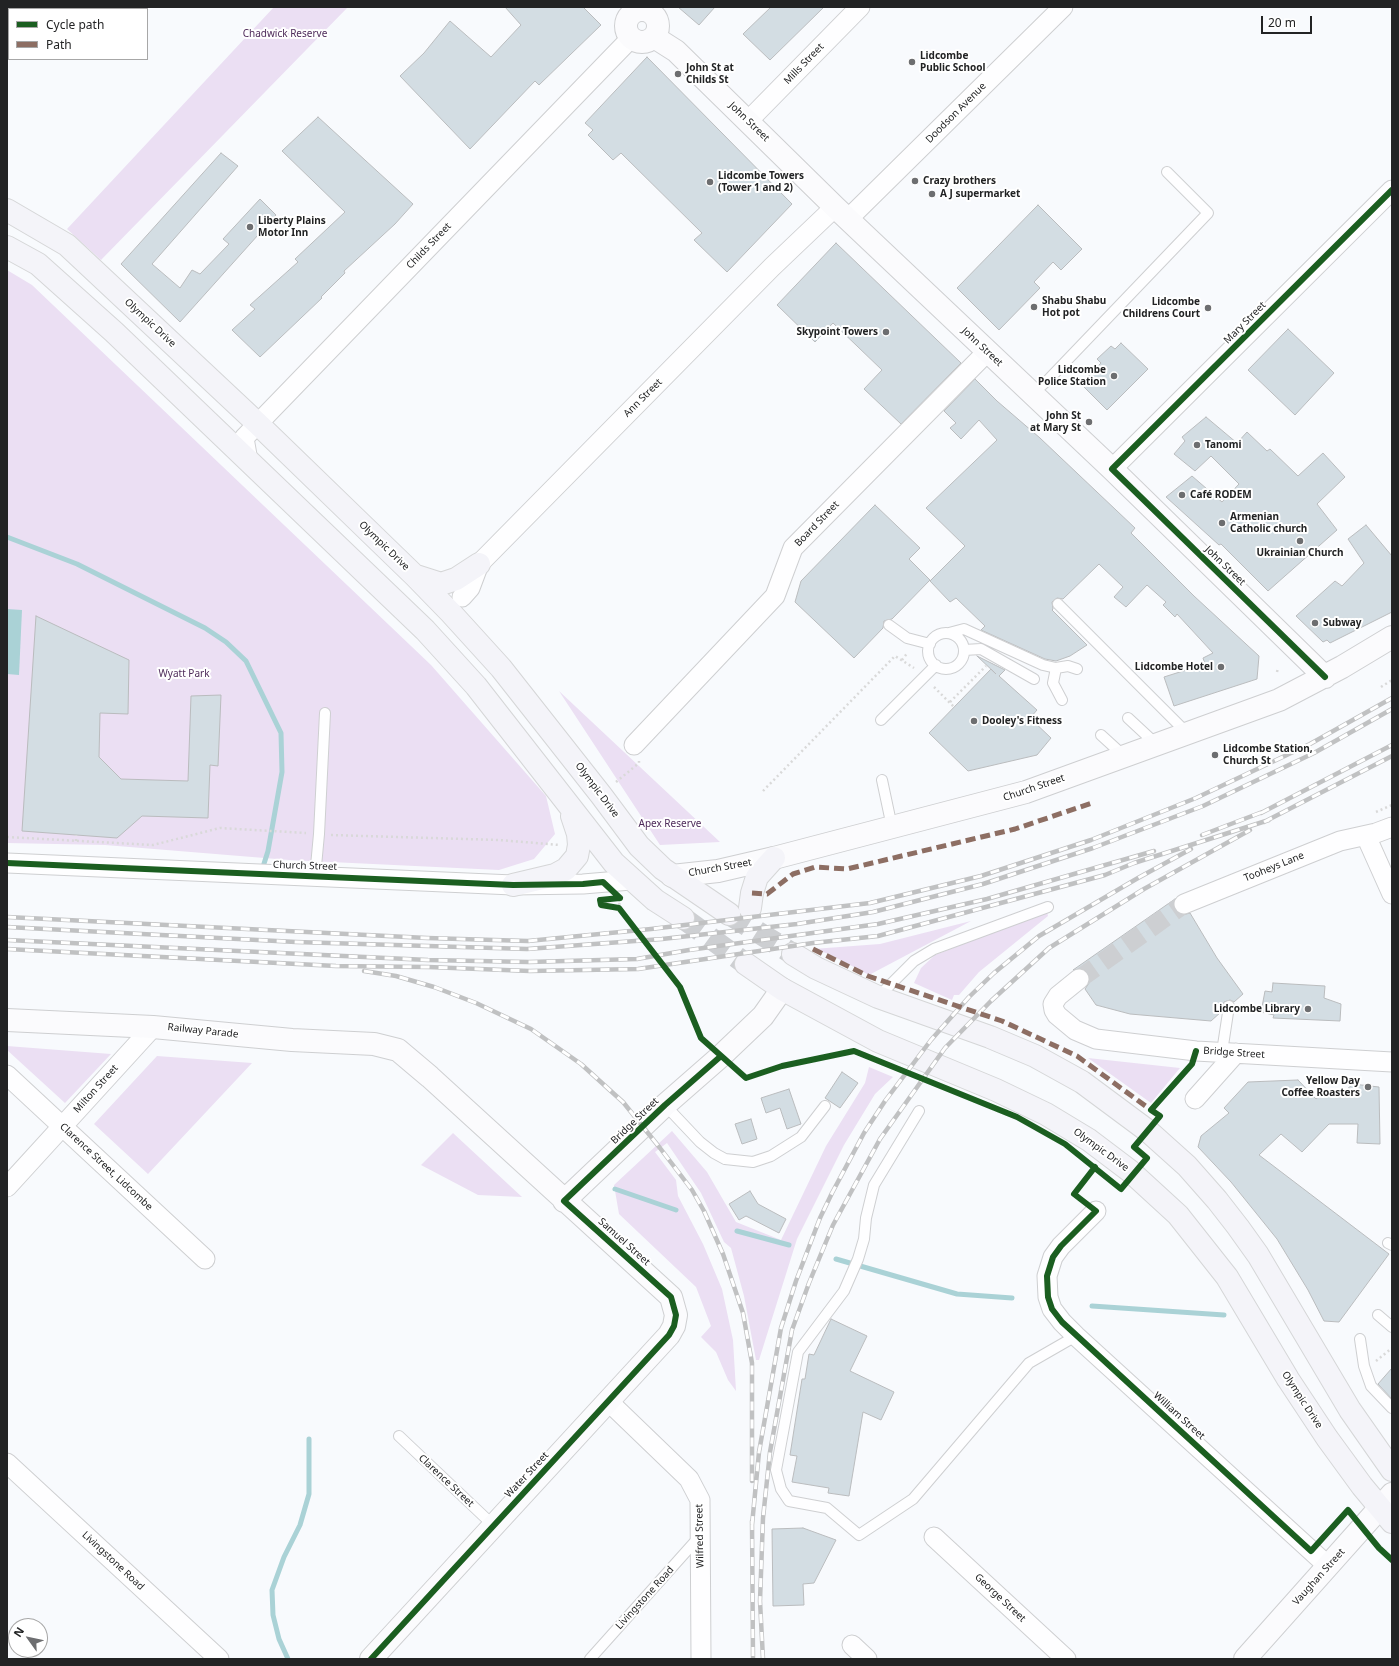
<!DOCTYPE html>
<meta charset="utf-8">
<style>
body{margin:0}
#map{position:relative;width:1399px;height:1666px;overflow:hidden;background:#f8fafd;font-family:"Noto Sans",sans-serif}
canvas{display:block}
.frame{position:absolute;inset:0;border:8px solid #222324;pointer-events:none}
.legend{position:absolute;left:8px;top:8px;width:140px;height:52px;box-sizing:border-box;background:#fff;border:1px solid #a7a7a7;margin:0;padding:5px 7px;list-style:none;font-size:12px;color:#222324}
.legend li{display:flex;align-items:center;gap:8px;height:20px}
.legend b{width:20px;border:1px solid #a7a7a7}
.north{position:absolute;left:8px;top:1618px;width:40px;height:40px;box-sizing:border-box;background:#fff;border:1px solid #a7a7a7;border-radius:50%;rotate:303deg;font-size:11px;font-weight:700;line-height:16px;text-align:center;color:#222324}
.north::after{content:'';display:block;margin:auto;width:14px;height:18px;background:#6d6e70;clip-path:polygon(50% 0,100% 100%,50% 72%,0 100%)}
.scale{position:absolute;left:1261px;top:16px;width:51px;height:18px;box-sizing:border-box;border:2px solid #222324;border-top:0;padding-left:5px;font-size:12px;line-height:14px;white-space:nowrap;color:#222324;-webkit-text-stroke:3px #fff;paint-order:stroke}
</style>
<div id="map">
<canvas width="1399" height="1666"></canvas>
<div class="frame"></div>
<ul class="legend">
<li><b style="height:5px;background:#1b5e20"></b>Cycle path</li>
<li><b style="height:5px;background:#8d6e63"></b>Path</li>
</ul>
<div class="north">N</div>
<div class="scale">20 m</div>
</div>
<script>
const ctx = document.querySelector('canvas').getContext('2d');
ctx.lineJoin = 'round';
function fillPath(path, color) { ctx.fillStyle = color; ctx.fill(path, 'evenodd'); }
const shape = rows => new Path2D(rows.map(r => 'M' + r).join(''));
function strokePath(path, color, width, dash) { ctx.strokeStyle = color; ctx.lineWidth = width; ctx.lineCap = dash ? 'butt' : 'round'; ctx.setLineDash(dash || []); ctx.stroke(path); }
function drawText(font, color, halo, rows, align = 'center') {
  ctx.font = font + ' "Noto Sans",sans-serif'; ctx.lineWidth = 4; ctx.setLineDash([]); ctx.textBaseline = 'middle'; ctx.strokeStyle = halo; ctx.fillStyle = color; for (const [text, x, y, turn = 0] of rows) {
    ctx.save(); ctx.translate(x, y); ctx.rotate((+turn || 0) * Math.PI / 180); ctx.textAlign = isNaN(turn) ? turn : align; if (halo) ctx.strokeText(text, 0, 0); ctx.fillText(text, 0, 0); ctx.restore();
  }
}
const green = shape([
 [274,7,348,7,101,260,67,229],
 [7,270,32,285,431,665,546,796,555,834,534,859,499,870,289,860,105,845,7,843],
 [559,691,720,842,660,845],
 [1047,911,1048,916,979,972,959,995,954,995,952,1000,914,983,921,968,935,955],
 [971,921,869,975,829,954,813,949,880,944],
 [7,1046,111,1054,65,1103,7,1050],
 [157,1056,252,1063,148,1174,94,1124],
 [1088,1058,1180,1068,1151,1103],
 [869,1067,893,1077,875,1094,844,1145,797,1239,759,1360,756,1360,744,1296,731,1248,724,1242,701,1193,667,1143,655,1152,676,1180,678,1196,703,1244,722,1289,733,1340,736,1391,728,1380,716,1352,701,1337,711,1326,696,1287,619,1214,614,1185,672,1131,707,1172,736,1222,781,1240,826,1146,865,1083],
 [453,1133,522,1197,478,1195,421,1165]
]);
const water = shape([
 [7,609,22,610,19,675,7,674]
]);
const stream = shape([
 [7,537,77,564,205,628,226,642,246,661,281,733,282,772,268,851,262,870],
 [615,1189,676,1210],
 [737,1231,789,1245],
 [836,1259,957,1294,1012,1298],
 [1092,1306,1224,1315],
 [288,1659,279,1639,273,1615,272,1590,284,1557,300,1525,309,1494,309,1439]
]);
const building = shape([
 [505,7,583,7,601,25,539,85,535,81,470,149,400,76,424,53,450,21,491,57,521,25,505,7],
 [678,7,715,7,699,25,678,7],
 [771,7,824,7,770,60,743,34,771,7],
 [647,57,792,204,727,272,694,240,702,233,621,153,613,160,588,135,593,130,585,123,647,57],
 [318,117,413,204,395,224,344,271,345,273,321,297,322,298,260,357,232,330,255,309,250,305,298,262,295,259,345,212,282,151,318,117],
 [221,153,238,166,152,264,180,288,192,270,200,274,229,244,223,239,260,199,276,215,180,322,121,264,221,153],
 [1038,205,1082,249,1061,270,1053,262,1034,282,1040,288,999,330,957,288,1038,205],
 [836,243,961,363,901,424,864,389,882,370,833,323,815,342,777,305,836,243],
 [1288,329,1334,373,1295,415,1248,370,1288,329],
 [1121,343,1148,369,1107,410,1081,384,1101,363,1097,359,1111,346,1115,349,1121,343],
 [975,379,997,401,1040,438,1135,528,1131,533,1194,596,1259,656,1257,679,1174,706,1164,677,1205,664,1203,658,1213,653,1177,614,1175,617,1163,605,1166,602,1147,585,1126,607,1114,597,1123,587,1099,564,1063,599,1057,598,1052,602,1053,609,1052,610,1087,645,1070,656,1056,661,1045,659,981,630,985,626,956,598,950,602,930,581,965,546,926,508,997,440,979,420,961,439,950,428,956,423,944,411,975,379],
 [1206,417,1237,443,1247,432,1267,451,1270,449,1298,476,1323,453,1345,477,1317,504,1337,530,1268,591,1221,544,1219,545,1166,497,1192,476,1222,502,1239,484,1211,456,1195,471,1174,454,1185,441,1182,437,1206,417],
 [875,505,920,548,909,559,930,580,892,619,884,621,883,628,854,658,795,602,801,581,875,505],
 [1366,525,1392,556,1392,612,1330,643,1327,640,1323,642,1296,616,1335,581,1342,586,1364,563,1348,539,1366,525],
 [36,616,129,660,128,714,100,713,99,757,121,779,188,781,191,696,221,695,218,766,210,765,208,818,142,816,117,838,22,831,36,616],
 [977,656,1005,670,999,676,1037,710,1030,718,1051,738,1037,755,968,771,929,733,991,669,996,674,977,656],
 [1175,899,1174,908,1182,915,1190,913,1217,958,1243,994,1234,1002,1230,1000,1224,1002,1221,1012,1211,1021,1130,1014,1096,1005,1085,989,1089,983,1088,972,1083,969,1073,970,1175,899],
 [1273,983,1325,986,1324,998,1341,1004,1340,1021,1273,1018,1274,1015,1261,1012,1265,991,1272,992,1273,983],
 [842,1072,858,1083,840,1108,825,1098,842,1072],
 [1298,1080,1316,1099,1327,1090,1346,1090,1353,1084,1379,1087,1380,1144,1357,1143,1358,1124,1329,1124,1302,1152,1281,1134,1259,1155,1389,1254,1339,1322,1324,1321,1308,1290,1277,1239,1231,1182,1198,1147,1201,1136,1229,1113,1224,1108,1248,1082,1298,1080],
 [789,1089,801,1124,787,1129,780,1108,766,1113,761,1098,789,1089],
 [751,1119,757,1139,742,1144,735,1124,751,1119],
 [750,1191,758,1204,786,1219,779,1233,746,1216,739,1220,729,1204,750,1191],
 [831,1319,867,1336,850,1371,894,1392,881,1420,863,1412,849,1496,828,1493,829,1488,792,1482,797,1456,790,1455,802,1379,805,1379,809,1354,814,1355,831,1319],
 [1392,1368,1392,1399,1378,1384,1392,1368],
 [803,1528,836,1540,814,1583,803,1584,804,1605,773,1606,772,1529,803,1528]
]);
const streetTunnel = shape([
 [1079,979,1184,904]
]);
const highwayTunnel = shape([
 [729,914,793,954],
 [683,918,746,964]
]);
const path = shape([
 [902,660,908,652],
 [1277,672,1278,668],
 [934,687,954,707],
 [1381,687,1392,680],
 [950,702,986,666],
 [616,782,639,763,639,761],
 [763,791,895,656,914,668],
 [1376,812,1392,805],
 [331,835,499,840,560,845],
 [7,837,153,845,220,828,306,833],
 [76,841,76,835],
 [620,898,619,908,601,905,600,900,620,898],
 [1083,1201,1074,1194,1095,1167],
 [1376,1361,1392,1348]
]);
const lane = shape([
 [1032,394,1049,379,1208,213,1167,172],
 [1058,604,1187,733],
 [889,625,907,638,930,644],
 [949,633,964,629,1043,665,1056,668,1068,666,1077,669],
 '928 651a18 18 0 1 1 36 0a18 18 0 1 1-36 0Z',
 [964,650,981,649,1034,679],
 [1056,668,1053,683,1062,700],
 [1128,718,1156,744],
 [881,720,936,665],
 [1101,735,1124,756],
 [882,780,892,827],
 [315,877,319,834,325,713],
 [878,997,914,961,934,949,1048,907],
 [1222,1052,1229,1006],
 [665,1105,700,1142,714,1153,725,1159,753,1162,771,1156,801,1137,825,1106],
 [919,1111,874,1185,866,1218,864,1239,858,1259,844,1291,798,1352,776,1470,781,1489,789,1501,827,1508,859,1535,913,1499,1029,1363,1076,1336],
 [1388,1243,1392,1245],
 [1378,1315,1392,1327],
 [1360,1339,1364,1366,1371,1386,1392,1408],
 [399,1436,494,1526],
 [590,1659,700,1536]
]);
const street = shape([
 [748,121,860,7],
 [848,219,1063,7],
 [248,461,244,438,631,38],
 [1112,469,1392,190],
 [462,597,470,588,479,564,772,267,835,207],
 [634,745,775,596,793,548,987,352],
 [1366,836,1392,894],
 [7,863,513,885,583,884,631,880],
 [1184,904,1340,841,1376,833,1392,827],
 [1079,979,1058,996,1053,1004,1054,1010,1057,1015,1075,1030,1096,1039,1196,1051,1392,1062],
 [7,1075,205,1259],
 [1195,1099,1236,1053],
 [7,1187,153,1027],
 [1096,1211,1061,1246,1053,1257,1047,1276,1048,1297,1052,1309,1062,1322,1076,1336,1328,1566],
 [608,1401,689,1479,700,1500,701,1659],
 [7,1463,219,1659],
 [934,1537,1066,1659],
 [852,1645,867,1659]
]);
const secondary = shape([
 '626 26a16 16 0 1 1 32 0a16 16 0 1 1-32 0Z',
 [654,37,676,51,835,207,1112,469,1325,677],
 [672,876,718,871,774,858,1026,792,1279,700,1342,667,1392,637],
 [7,1020,153,1027,292,1040,374,1044,398,1050,430,1077,671,1297,676,1315,674,1326,669,1335,371,1659],
 [564,1201,665,1105,721,1056,763,1016,782,989],
 [1245,1659,1392,1494]
]);
const highway = shape([
 [7,210,67,245,258,424,415,576,451,613,501,668,601,795,639,846,663,869,729,914],
 [7,247,38,264,114,332,425,630,476,686,614,863,655,900,683,918],
 [416,576,441,584,456,579,479,564],
 [513,885,555,875,566,869,577,856,579,845,578,834,572,816],
 [750,908,752,893,757,877,774,858],
 [793,954,816,968,878,997,990,1037,1035,1056,1082,1082,1148,1131,1187,1166,1217,1200,1238,1227,1258,1255,1350,1410,1392,1470],
 [746,964,782,989,878,1041,996,1090,1046,1114,1089,1140,1130,1171,1178,1215,1227,1277,1288,1379,1327,1438,1362,1486,1392,1522]
]);
const rail = shape([
 [1261,813,1392,745],
 [1264,822,1392,756],
 [1202,835,1265,811],
 [7,917,427,938,528,941,651,929,870,903,981,876,1091,840,1196,798,1310,744,1392,698],
 [7,927,296,942,527,949,662,939,797,924,873,912,983,884,1093,848,1203,806,1314,753,1392,709],
 [7,940,428,960,529,962,637,959,689,950,878,924,987,899,1154,851],
 [7,949,336,966,428,967,530,971,638,969,813,943,878,936,1105,875,1134,863,1269,820],
 [364,971,396,976,434,987,476,1003,531,1029,581,1064,613,1093,623,1102,660,1148,692,1190,704,1211,723,1254,743,1313,752,1363,752,1481],
 [752,1521,753,1659],
 [752,1525,759,1452,781,1328,796,1281,820,1218,832,1193,864,1133,885,1101,931,1040,969,997,994,973,1039,936,1138,878,1191,849],
 [763,1659,760,1601,763,1518,770,1452,792,1330,809,1283,833,1225,880,1139,945,1048,991,1001,1049,948,1144,889,1250,830]
]);
const quiet = shape([
 [752,893,767,894,793,874,815,867,847,869,1015,829,1092,803],
 [813,949,868,976,1002,1021,1077,1056,1151,1110]
]);
const cycleway = shape([
 [1325,677,1112,469,1392,190],
 [7,863,513,885,583,884,603,882,620,898],
 [620,898,600,900,601,905,619,908,680,987,701,1038,746,1078,782,1066,854,1051,1017,1117,1065,1144,1121,1189,1147,1158,1134,1147,1160,1116,1151,1110,1192,1064,1196,1051],
 [1095,1167,1074,1194,1096,1211,1061,1246,1053,1257,1047,1276,1048,1297,1052,1309,1062,1322,1311,1551,1348,1510,1379,1548,1392,1560],
 [371,1659,669,1335,674,1326,676,1315,671,1297,564,1201,665,1105,721,1056]
]);
const markers = [
 [912,62,4,"#6d6e70"],
 [678,74,4,"#6d6e70"],
 [915,181,4,"#6d6e70"],
 [710,182,4,"#6d6e70"],
 [932,194,4,"#6d6e70"],
 [250,227,4,"#6d6e70"],
 [1034,307,4,"#6d6e70"],
 [1208,308,4,"#6d6e70"],
 [886,332,4,"#6d6e70"],
 [1114,376,4,"#6d6e70"],
 [1089,422,4,"#6d6e70"],
 [1197,445,4,"#6d6e70"],
 [1182,495,4,"#6d6e70"],
 [1222,523,4,"#6d6e70"],
 [1300,541,4,"#6d6e70"],
 [1315,623,4,"#6d6e70"],
 [1221,667,4,"#6d6e70"],
 [974,721,4,"#6d6e70"],
 [1215,755,4,"#6d6e70"],
 [1308,1009,4,"#6d6e70"],
 [1368,1087,4,"#6d6e70"]
];
const parkNames = [
 ["Chadwick Reserve",285,34],
 ["Wyatt Park",184,674],
 ["Apex Reserve",670,824]
];
const poiNames = [
 ["Lidcombe",920,56],
 ["Public School",920,68],
 ["John St at",686,68],
 ["Childs St",686,80],
 ["Lidcombe Towers",718,176],
 ["(Tower 1 and 2)",718,188],
 ["Crazy brothers",923,181],
 ["A J supermarket",940,194],
 ["Liberty Plains",258,221],
 ["Motor Inn",258,233],
 ["Shabu Shabu",1042,301],
 ["Hot pot",1042,313],
 ["Lidcombe",1200,302,"right"],
 ["Childrens Court",1200,314,"right"],
 ["Skypoint Towers",878,332,"right"],
 ["Lidcombe",1106,370,"right"],
 ["Police Station",1106,382,"right"],
 ["John St",1081,416,"right"],
 ["at Mary St",1081,428,"right"],
 ["Tanomi",1205,445],
 ["Café RODEM",1190,495],
 ["Armenian",1230,517],
 ["Catholic church",1230,529],
 ["Ukrainian Church",1300,553,"center"],
 ["Subway",1323,623],
 ["Lidcombe Hotel",1213,667,"right"],
 ["Dooley's Fitness",982,721],
 ["Lidcombe Station,",1223,749],
 ["Church St",1223,761],
 ["Lidcombe Library",1300,1009,"right"],
 ["Yellow Day",1360,1081,"right"],
 ["Coffee Roasters",1360,1093,"right"]
];
const streetNames = [
 ["Mills Street",804,64,-46],
 ["Doodson Avenue",956,113,-45],
 ["John Street",749,122,44],
 ["Childs Street",429,246,-46],
 ["Olympic Drive",150,323,43],
 ["Mary Street",1245,323,-45],
 ["John Street",982,347,43],
 ["Ann Street",643,398,-45],
 ["Board Street",817,524,-46],
 ["Olympic Drive",384,546,44],
 ["John Street",1225,566,44],
 ["Church Street",1034,788,-19],
 ["Olympic Drive",597,790,53],
 ["Church Street",305,866,2],
 ["Tooheys Lane",1274,867,-22],
 ["Church Street",720,868,-10],
 ["Railway Parade",203,1031,6],
 ["Bridge Street",1234,1053,4],
 ["Milton Street",96,1089,-48],
 ["Bridge Street",635,1121,-44],
 ["Olympic Drive",1101,1150,36],
 ["Clarence Street, Lidcombe",106,1167,43],
 ["Samuel Street",624,1242,42],
 ["Olympic Drive",1302,1400,57],
 ["William Street",1179,1416,42],
 ["Water Street",527,1475,-47],
 ["Clarence Street",446,1481,43],
 ["Wilfred Street",700,1536,-91],
 ["Livingstone Road",113,1561,43],
 ["Vaughan Street",1319,1577,-48],
 ["Livingstone Road",645,1598,-48],
 ["George Street",1000,1598,43]
];
fillPath(green, '#ebdff3');
fillPath(water, '#aad2d6');
strokePath(stream, '#aad2d6', 5);
fillPath(building, '#d3dde3');
strokePath(building, '#babcbe', 1);
strokePath(streetTunnel, '#cdcfd2', 19, [19, 10]);
strokePath(highwayTunnel, '#cdcfd2', 22, [22, 11]);
strokePath(lane, '#cecfd1', 12);
strokePath(street, '#cecfd1', 21);
strokePath(secondary, '#cecfd1', 24);
strokePath(highway, '#d5d6d7', 24);
strokePath(path, '#d9d9d9', 2.5, [2, 3]);
strokePath(lane, '#fefeff', 10);
strokePath(street, '#fefeff', 19);
strokePath(secondary, '#fbfbfd', 22);
strokePath(highway, '#f4f4f9', 22);
strokePath(rail, '#c0c1c2', 4.5);
strokePath(rail, '#fff', 3, [9]);
strokePath(quiet, '#8d6e63', 5, [10, 5]);
strokePath(cycleway, '#1b5e20', 6);
for (const [x, y, r, color] of markers) { const dot = new Path2D(); dot.arc(x, y, r, 0, 2 * Math.PI); ctx.fillStyle = color; ctx.fill(dot); strokePath(dot, '#fff', 1.5); }
drawText('10px', '#4e2b5a', '#fff', parkNames);
drawText('bold 10px', '#222324', '#fff', poiNames, 'left');
drawText('10px', '#222324', '#fff', streetNames);
</script>
